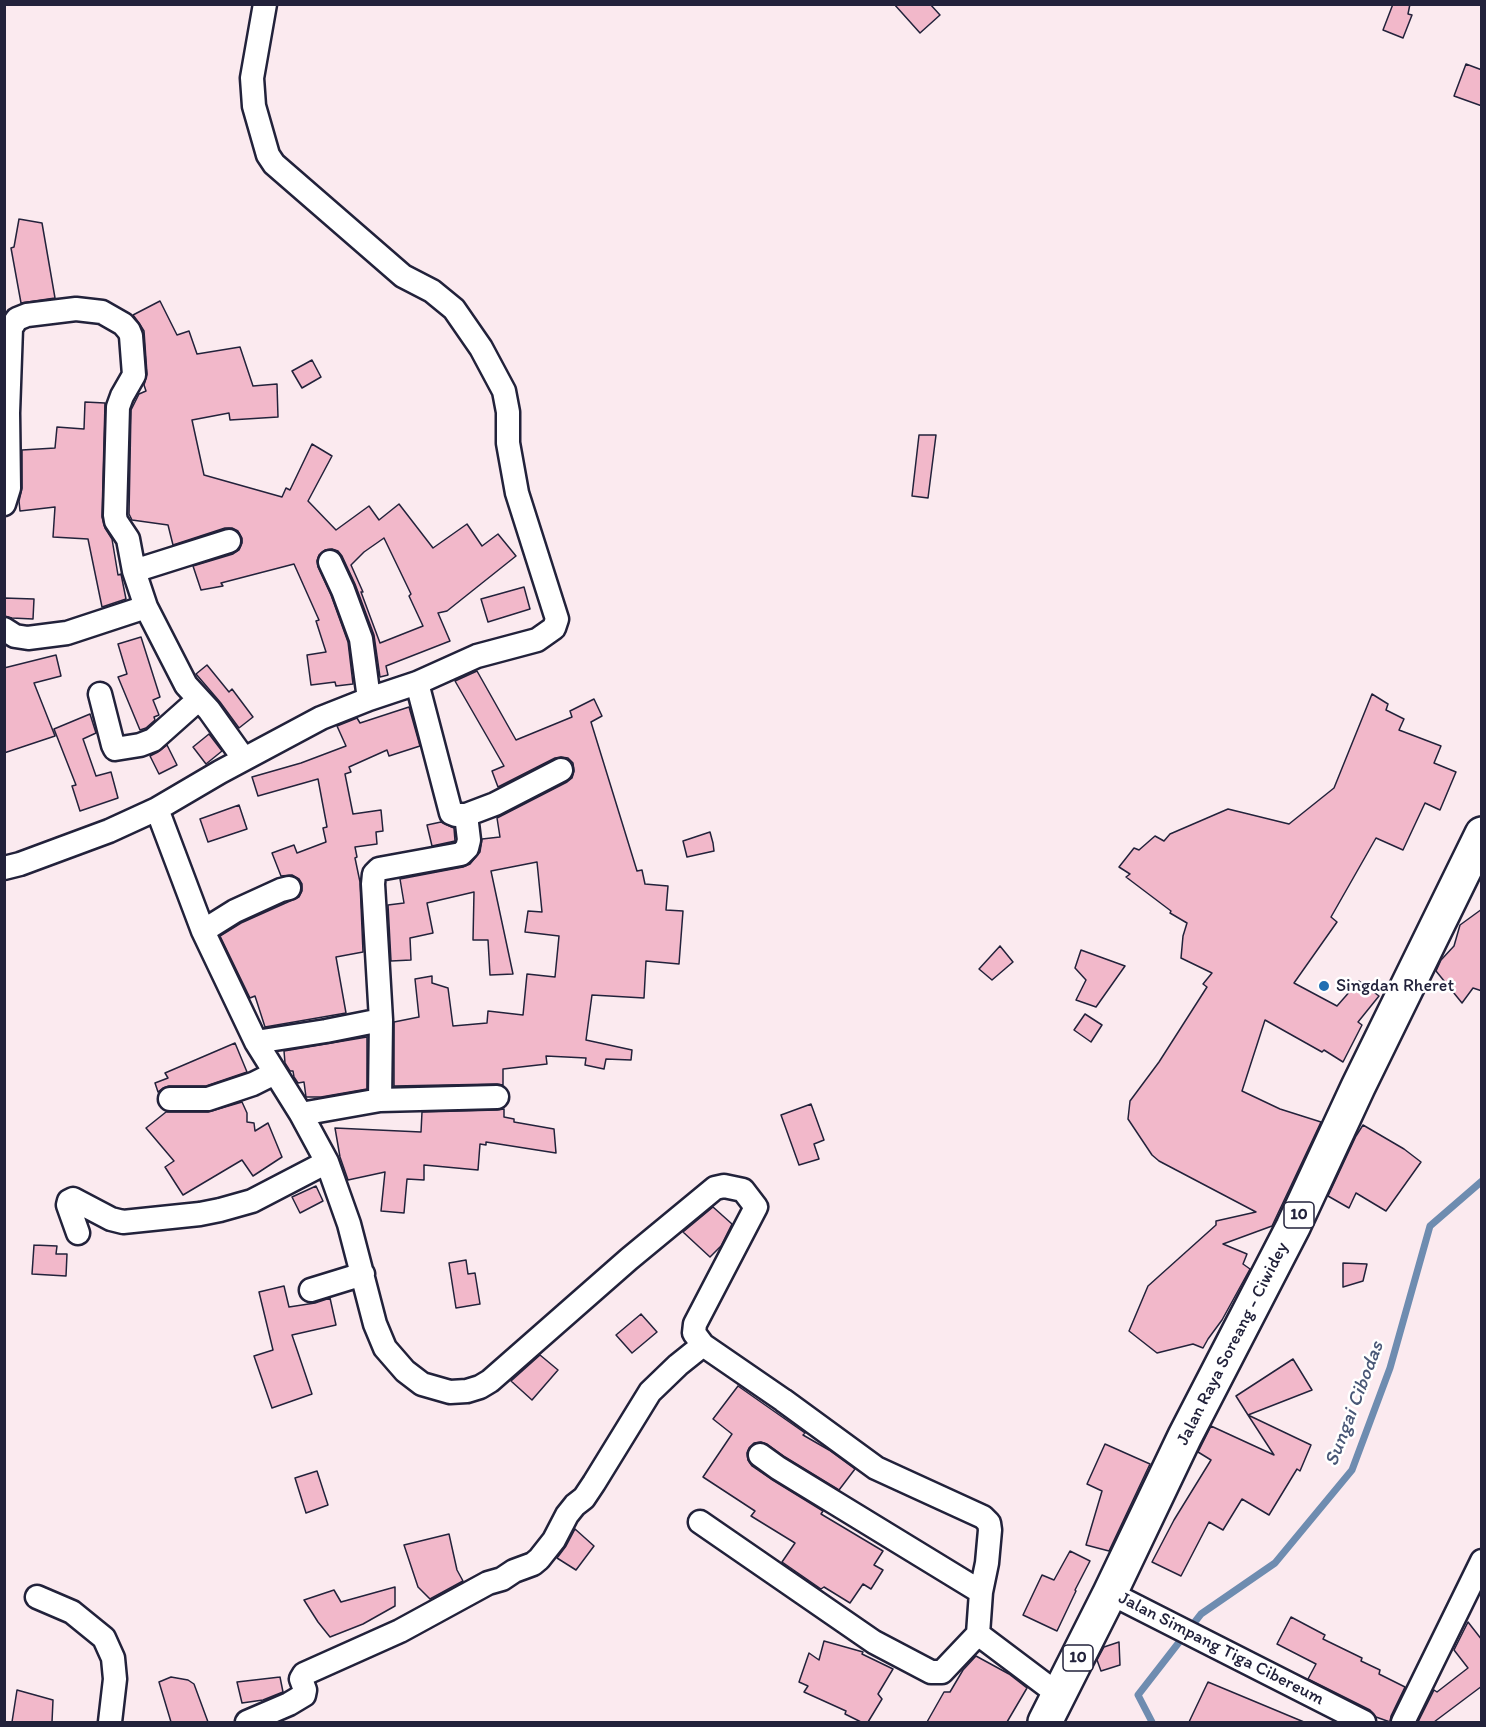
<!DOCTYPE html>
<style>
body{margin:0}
#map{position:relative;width:1486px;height:1727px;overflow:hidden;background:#fbeaef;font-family:Itim,sans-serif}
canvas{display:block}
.frame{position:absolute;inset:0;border:6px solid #22223b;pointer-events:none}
</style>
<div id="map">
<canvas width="1486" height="1727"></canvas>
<div class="frame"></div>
</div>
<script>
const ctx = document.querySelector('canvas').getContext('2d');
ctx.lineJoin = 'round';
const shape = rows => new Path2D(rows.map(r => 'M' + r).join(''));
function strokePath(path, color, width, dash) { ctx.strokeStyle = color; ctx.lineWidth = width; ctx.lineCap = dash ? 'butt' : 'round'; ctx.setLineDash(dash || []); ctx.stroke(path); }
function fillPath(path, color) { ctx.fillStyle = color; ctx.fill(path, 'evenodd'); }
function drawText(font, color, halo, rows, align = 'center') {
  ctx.font = font + ' Itim,sans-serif'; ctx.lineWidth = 5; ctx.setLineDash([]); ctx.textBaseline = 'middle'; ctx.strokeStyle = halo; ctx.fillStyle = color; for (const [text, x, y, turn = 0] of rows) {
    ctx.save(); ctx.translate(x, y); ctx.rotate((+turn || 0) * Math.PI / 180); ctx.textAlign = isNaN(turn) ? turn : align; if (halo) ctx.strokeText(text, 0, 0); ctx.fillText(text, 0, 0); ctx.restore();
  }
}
const stream = shape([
 [1152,1722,1138,1695,1201,1614,1275,1563,1352,1470,1390,1368,1430,1226,1482,1181]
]);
const building = shape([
 [894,4,930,4,940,15,920,33,894,4],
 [1393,4,1410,4,1408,14,1412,15,1403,38,1383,30,1393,4],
 [1466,64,1482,70,1482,106,1454,96,1466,64],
 [19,219,42,223,55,298,21,303,11,248,14,247,19,219],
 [160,301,177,335,189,331,197,354,240,347,253,386,277,384,278,417,230,420,229,413,192,420,204,475,282,497,286,488,290,490,312,444,332,456,308,501,336,530,369,506,379,520,399,504,433,548,467,524,482,546,498,534,516,556,447,611,438,613,450,641,386,666,388,675,380,677,374,635,355,584,342,556,338,551,332,549,325,550,319,555,317,561,318,567,331,595,348,642,353,684,336,686,335,682,311,685,307,655,326,652,316,621,319,620,294,564,221,583,223,586,201,590,193,566,233,554,239,550,242,543,242,538,238,531,232,528,225,528,173,545,168,525,132,520,129,514,131,410,139,394,146,391,144,385,147,374,144,331,139,323,133,315,160,301],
 [384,538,411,594,409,596,423,626,380,643,361,592,363,592,351,565,364,552,384,538],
 [312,360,321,377,302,388,292,371,312,360],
 [85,402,105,403,102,517,105,528,112,539,118,575,121,574,126,599,102,607,88,539,53,537,55,507,20,511,19,501,22,488,22,450,55,448,57,427,84,429,85,402],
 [919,435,936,435,928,498,912,496,919,435],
 [524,587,530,609,488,622,481,599,524,587],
 [4,598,34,599,33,619,12,618,4,616,4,598],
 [141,637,160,697,153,700,159,715,154,717,155,720,146,728,140,730,118,677,127,674,118,644,141,637],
 [56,655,61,676,34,683,55,736,4,753,4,668,56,655],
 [207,665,229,692,232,689,253,717,239,728,220,702,196,674,207,665],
 [477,671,516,740,572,717,570,711,594,699,602,716,591,722,637,871,642,870,645,884,668,886,666,910,683,911,679,964,646,961,644,998,592,995,586,1040,632,1050,631,1060,606,1059,604,1069,585,1065,586,1058,546,1056,547,1064,503,1069,503,1085,497,1084,394,1086,394,1022,419,1017,415,979,432,976,432,983,448,988,453,1026,487,1023,488,1011,523,1015,527,974,555,977,559,936,525,932,528,911,542,912,537,862,491,871,513,974,490,975,488,940,473,940,474,892,427,903,433,933,410,938,411,960,391,961,388,905,404,903,400,879,463,867,470,864,480,852,482,839,500,837,497,818,567,782,572,778,574,771,573,763,568,758,561,757,555,758,498,787,492,771,504,766,455,681,477,671],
 [1372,694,1388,704,1386,710,1404,719,1399,730,1441,746,1434,763,1456,772,1440,810,1425,803,1403,850,1376,838,1331,917,1337,922,1294,983,1337,1006,1359,981,1379,996,1358,1022,1362,1025,1343,1062,1324,1050,1322,1052,1265,1020,1242,1091,1280,1109,1321,1122,1272,1226,1223,1244,1247,1254,1243,1264,1250,1269,1222,1320,1208,1339,1203,1348,1193,1344,1157,1353,1129,1331,1148,1286,1216,1225,1216,1221,1256,1212,1159,1161,1152,1155,1128,1119,1130,1101,1159,1062,1207,987,1203,984,1212,973,1181,958,1183,936,1187,923,1170,913,1171,911,1126,877,1130,874,1119,867,1134,848,1139,850,1155,836,1164,841,1170,834,1228,809,1289,824,1334,788,1372,694],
 [409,707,420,746,389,756,387,750,349,767,351,772,345,774,353,814,381,810,383,831,376,832,377,844,355,847,357,857,355,858,360,882,363,952,336,957,346,1013,265,1027,255,996,250,998,220,936,241,923,299,897,302,891,302,884,299,879,292,875,281,876,272,853,294,845,297,853,326,842,323,828,327,827,318,779,258,796,252,777,301,763,346,746,337,726,357,718,360,723,409,707],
 [90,714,96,733,83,739,96,776,111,772,118,798,80,811,72,786,76,785,54,729,90,714],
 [209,734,222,751,206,764,193,747,209,734],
 [167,745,177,765,159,774,150,756,158,752,167,745],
 [239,805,247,829,208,842,200,819,239,805],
 [441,822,454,828,455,841,432,846,427,825,441,822],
 [710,832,713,843,714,851,687,857,683,841,710,832],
 [1482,909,1482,991,1473,988,1462,1003,1436,971,1441,960,1454,946,1460,925,1482,909],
 [1000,946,1013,962,992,980,979,969,1000,946],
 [1081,950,1125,966,1096,1007,1076,1000,1086,980,1075,968,1081,950],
 [1085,1014,1102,1025,1091,1042,1074,1030,1085,1014],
 [367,1037,367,1089,321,1097,306,1097,304,1082,298,1083,294,1077,293,1071,290,1071,285,1063,284,1051,367,1037],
 [235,1043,247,1072,206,1086,169,1086,163,1088,158,1092,155,1083,168,1078,165,1073,235,1043],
 [242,1102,247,1113,247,1122,254,1123,255,1131,268,1123,282,1157,253,1176,242,1160,183,1195,165,1167,174,1161,146,1128,166,1112,208,1112,242,1102],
 [811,1104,824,1140,814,1144,819,1159,799,1165,781,1115,811,1104],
 [504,1109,504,1117,514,1119,514,1122,554,1129,556,1153,486,1142,486,1145,480,1144,478,1170,424,1165,424,1180,407,1179,404,1213,381,1211,385,1172,348,1180,340,1157,335,1128,421,1132,422,1112,497,1110,504,1109],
 [1363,1125,1404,1149,1421,1162,1386,1211,1356,1193,1349,1208,1328,1196,1356,1136,1363,1125],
 [316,1186,323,1201,300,1213,292,1197,316,1186],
 [713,1207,732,1224,721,1246,710,1257,683,1232,713,1207],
 [34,1245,57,1246,56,1254,67,1254,66,1276,32,1274,34,1245],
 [466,1260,468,1274,475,1273,480,1304,456,1308,449,1263,466,1260],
 [1343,1263,1367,1264,1363,1281,1343,1287,1343,1263],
 [284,1286,289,1307,315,1303,330,1298,336,1325,292,1335,312,1394,272,1408,254,1356,273,1350,259,1292,284,1286],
 [641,1314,657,1332,632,1353,616,1335,641,1314],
 [540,1355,558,1370,532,1400,511,1381,540,1355],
 [1293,1359,1312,1390,1248,1415,1236,1396,1293,1359],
 [738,1386,805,1433,803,1435,829,1450,855,1469,839,1490,785,1457,767,1444,761,1442,754,1443,749,1448,747,1453,748,1460,752,1466,771,1479,823,1511,821,1514,883,1551,874,1565,883,1570,871,1589,863,1584,850,1603,824,1587,821,1589,782,1562,795,1543,751,1516,755,1511,703,1477,732,1434,713,1419,738,1386],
 [1248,1415,1311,1445,1300,1471,1297,1469,1269,1515,1242,1499,1223,1530,1209,1522,1181,1576,1152,1562,1174,1520,1211,1460,1198,1452,1211,1426,1274,1455,1248,1415],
 [1105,1444,1150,1464,1109,1551,1086,1545,1102,1491,1087,1484,1105,1444],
 [317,1471,328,1505,306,1513,295,1478,317,1471],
 [575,1529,594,1546,576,1570,557,1558,566,1546,575,1529],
 [449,1534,457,1570,463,1581,430,1599,418,1587,404,1545,449,1534],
 [1070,1551,1090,1561,1075,1590,1076,1591,1057,1631,1023,1615,1042,1575,1054,1580,1070,1551],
 [395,1587,395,1606,363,1624,330,1637,318,1622,304,1600,334,1590,341,1602,395,1587],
 [1291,1617,1325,1635,1323,1639,1362,1658,1361,1661,1380,1670,1379,1674,1405,1687,1391,1716,1390,1722,1376,1717,1370,1710,1308,1679,1316,1664,1277,1644,1291,1617],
 [1468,1622,1482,1640,1482,1686,1434,1722,1418,1722,1434,1690,1437,1692,1468,1668,1454,1650,1468,1622],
 [824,1641,863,1652,862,1654,893,1669,878,1694,882,1699,868,1722,861,1722,845,1714,846,1711,804,1692,808,1686,799,1682,809,1653,819,1660,824,1641],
 [1119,1642,1120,1665,1101,1671,1097,1660,1104,1647,1119,1642],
 [976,1656,1009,1674,1027,1688,1007,1722,927,1722,944,1692,950,1692,963,1670,976,1656],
 [171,1677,188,1680,194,1684,208,1722,171,1722,159,1682,171,1677],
 [280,1677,283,1692,263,1700,242,1703,237,1682,280,1677],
 [1208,1682,1304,1722,1189,1722,1208,1682],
 [17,1690,53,1700,52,1722,12,1722,17,1690]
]);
const minor = shape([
 [4,504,9,488,8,413,11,328,17,319,27,315,76,309,102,312,123,324,129,331,131,336,134,375,122,396,118,407,115,515,116,521,128,539,134,571,146,607,186,685,209,710,244,759],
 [330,562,343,590,361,639,369,699],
 [134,571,229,541],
 [4,629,15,636,28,638,67,633,146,607],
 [417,683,451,813,456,815,466,815,495,804,561,770],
 [100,694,113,745,115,749,140,745,153,740,199,699],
 [157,809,203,931,256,1042,301,1114,327,1162,349,1224,375,1324,385,1348,405,1371,422,1384,450,1392,467,1391,480,1387,490,1381,629,1259,715,1188,724,1186,743,1190,756,1207,695,1324,694,1333,703,1345,783,1400,876,1468,983,1517,989,1523,990,1530,987,1563,981,1592,978,1634,1059,1695],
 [4,868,20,864,109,831,157,809,220,772,321,718,369,699,417,683,477,656,537,640,554,628,557,619,517,493,508,443,508,412,504,391,481,348,454,309,432,291,403,276,274,164,268,155,254,106,252,78,265,4],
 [203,931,235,911,281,890,289,888],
 [256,1042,326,1031,381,1020],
 [170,1099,208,1099,253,1084,275,1073],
 [380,1100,381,1020,373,884,374,874,379,869,461,854,467,848,469,840,466,815],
 [301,1114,380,1100,497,1097],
 [78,1233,68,1205,69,1201,73,1199,111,1219,123,1222,200,1214,220,1210,252,1201,327,1162],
 [311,1290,363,1274],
 [760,1455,778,1468,981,1592],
 [700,1522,874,1642,931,1672,942,1672,978,1634],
 [1110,1593,1364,1722],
 [37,1597,72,1612,104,1638,113,1658,115,1679,110,1722],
 [247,1722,289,1704,304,1695,305,1690,301,1679,304,1674,400,1631,488,1583,502,1579,514,1571,533,1564,539,1559,554,1540,567,1515,575,1505,584,1498,594,1483,650,1392,678,1365,703,1345],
 [1403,1722,1482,1561]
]);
const trunk = shape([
 [1045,1722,1110,1593,1185,1436,1293,1227,1358,1087,1482,834]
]);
const markers = [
 [1324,986,6,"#1f6fb2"]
];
const shields = [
 [1299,1215,30],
 [1078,1658,30]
];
const shieldNames = [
 ["10",1299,1215],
 ["10",1078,1658]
];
const poiNames = [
 ["Singdan Rheret",1336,986]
];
const streetNames = [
 ["Jalan Raya Soreang - Ciwidey",1233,1344,-63],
 ["Jalan Simpang Tiga Cibereum",1221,1649,27]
];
const waterNames = [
 ["Sungai Cibodas",1355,1404,-69]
];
strokePath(stream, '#6e8cb0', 7);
fillPath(building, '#f2b8ca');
strokePath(building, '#22223b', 1.5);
strokePath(minor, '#22223b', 27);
strokePath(trunk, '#22223b', 38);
strokePath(minor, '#fff', 22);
strokePath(trunk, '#fff', 33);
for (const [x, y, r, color] of markers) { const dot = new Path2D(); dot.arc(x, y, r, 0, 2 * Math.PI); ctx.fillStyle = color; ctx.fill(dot); strokePath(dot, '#fff', 2); }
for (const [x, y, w] of shields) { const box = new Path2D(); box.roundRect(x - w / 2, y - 13, w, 26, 4.5); ctx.fillStyle = '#fff'; ctx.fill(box); strokePath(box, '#22223b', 1.5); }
drawText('bold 16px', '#22223b', null, shieldNames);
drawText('18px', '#22223b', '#fff', poiNames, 'left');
drawText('18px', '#22223b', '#fff', streetNames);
drawText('italic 20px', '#485776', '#fff', waterNames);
</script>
